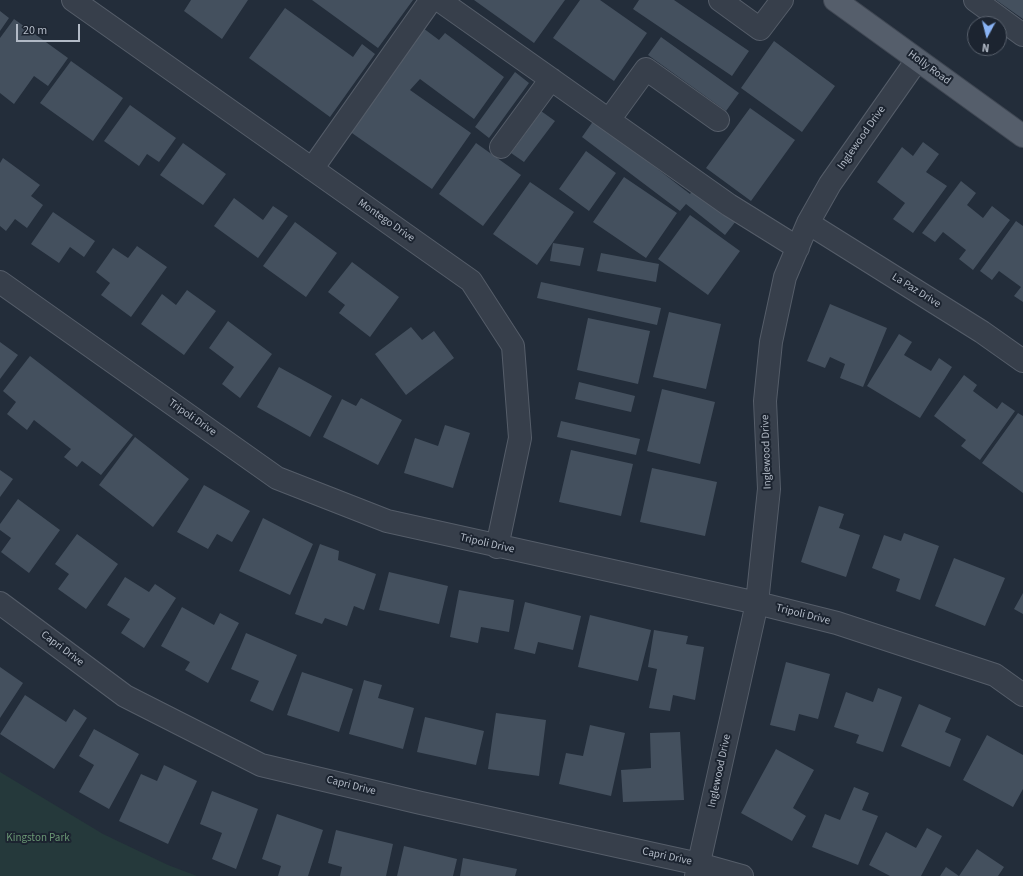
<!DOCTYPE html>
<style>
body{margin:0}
#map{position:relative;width:1023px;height:876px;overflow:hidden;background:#232d3a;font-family:"Source Sans 3",sans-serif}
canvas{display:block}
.north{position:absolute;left:967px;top:16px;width:40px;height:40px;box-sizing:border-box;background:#1c2430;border:1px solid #58606c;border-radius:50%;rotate:187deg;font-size:11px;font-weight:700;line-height:16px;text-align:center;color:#b2bac6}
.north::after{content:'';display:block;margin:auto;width:14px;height:18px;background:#89b3f4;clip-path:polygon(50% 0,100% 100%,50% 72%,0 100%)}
.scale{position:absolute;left:16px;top:24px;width:64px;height:18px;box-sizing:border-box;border:2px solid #b2bac6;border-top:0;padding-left:5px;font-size:12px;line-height:14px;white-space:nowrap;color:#b2bac6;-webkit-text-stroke:3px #1c2430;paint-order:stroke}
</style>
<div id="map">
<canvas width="1023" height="876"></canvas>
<div class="north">N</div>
<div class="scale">20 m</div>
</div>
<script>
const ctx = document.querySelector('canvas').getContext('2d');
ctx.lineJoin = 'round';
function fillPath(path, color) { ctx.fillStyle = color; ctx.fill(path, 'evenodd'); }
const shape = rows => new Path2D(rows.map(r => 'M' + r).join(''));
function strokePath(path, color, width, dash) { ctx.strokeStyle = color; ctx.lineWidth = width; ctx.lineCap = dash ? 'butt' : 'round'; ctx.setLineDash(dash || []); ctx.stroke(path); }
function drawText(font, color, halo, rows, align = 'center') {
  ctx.font = font + ' "Source Sans 3",sans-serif'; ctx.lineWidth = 4; ctx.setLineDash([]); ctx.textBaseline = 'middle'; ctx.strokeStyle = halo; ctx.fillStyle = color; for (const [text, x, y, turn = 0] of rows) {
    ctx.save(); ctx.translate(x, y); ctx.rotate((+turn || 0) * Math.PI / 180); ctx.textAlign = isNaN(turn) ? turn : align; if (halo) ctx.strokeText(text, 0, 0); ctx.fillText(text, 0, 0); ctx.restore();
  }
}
const green = shape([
 [0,772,103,834,168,865,197,876,0,876]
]);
const building = shape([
 [191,0,248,0,222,39,184,11],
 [312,0,413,0,378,48],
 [474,0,565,0,534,43],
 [580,0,600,0,647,33,614,81,553,38],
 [639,0,674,0,749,51,732,76,633,9],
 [996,0,1023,0,1023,19],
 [285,8,353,57,362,44,375,54,330,117,249,58],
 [0,11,9,18,0,31],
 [14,19,68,58,48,86,34,76,14,104,0,93,0,38],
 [423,28,439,40,445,33,504,77,474,119,420,79,410,90,471,133,432,189,349,131],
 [661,37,739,93,726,111,648,55],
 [774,41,835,86,802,132,741,88],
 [71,61,123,98,93,141,40,103],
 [515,72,529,83,489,138,475,127],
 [130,105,176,138,159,162,147,154,139,166,104,141],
 [750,108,795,140,751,201,706,168],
 [541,111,555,121,524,162,511,153],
 [594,120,690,194,694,189,736,221,725,235,686,204,680,211,582,137],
 [923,142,939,154,926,172,947,186,913,233,893,219,905,203,877,182,902,147,913,156],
 [183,143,226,174,203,205,160,175],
 [476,143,521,175,483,226,439,194],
 [586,151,616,173,589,211,559,189],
 [3,158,40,185,31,196,43,205,27,228,15,219,6,231,0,226,0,163],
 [624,177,677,213,646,258,593,222],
 [961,181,976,193,967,205,983,218,992,206,1010,220,973,270,959,259,966,250,943,232,935,242,922,233],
 [530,182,574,212,537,265,493,234],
 [234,198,263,220,273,206,288,216,258,258,214,226],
 [53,212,95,241,84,257,70,247,59,263,31,244],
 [690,215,740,251,708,295,658,259],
 [1016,221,1023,226,1023,302,1014,296,1021,287,999,271,992,280,980,271],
 [295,222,337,253,306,297,263,266],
 [553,243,584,248,580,266,550,261],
 [137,246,167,267,131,317,101,295,110,283,96,272,113,248,128,258],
 [601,253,659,264,656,282,597,271],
 [352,262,399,297,370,337,339,313,345,305,328,292],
 [541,282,661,308,657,325,537,298],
 [187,290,216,311,184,355,141,324,162,294,176,305],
 [830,304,887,328,863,387,840,378,845,364,830,357,825,368,807,361],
 [669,312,721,324,706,389,653,377],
 [588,318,650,331,638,384,577,370],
 [228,321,272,354,240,398,222,384,234,367,209,348],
 [411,327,422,340,434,331,454,358,406,395,375,354],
 [899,334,912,342,904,355,931,371,939,358,952,367,920,418,867,386],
 [0,342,18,355,0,379],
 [30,356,133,435,101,475,82,461,77,467,64,457,71,449,34,420,27,430,7,414,16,402,3,391],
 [279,367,332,396,310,437,257,407],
 [964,375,977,385,973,391,997,409,1002,402,1015,411,980,460,961,446,966,440,934,416],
 [579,382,635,396,631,412,575,399],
 [662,389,715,402,700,464,647,451],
 [361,398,402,420,378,465,323,437,342,399,356,406],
 [1018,413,1023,416,1023,493,982,463],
 [561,421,640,439,636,455,557,437],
 [445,425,470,433,453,488,404,473,415,438,438,446],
 [135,437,189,479,153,527,99,485],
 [571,450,633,464,621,516,559,502],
 [652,468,717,482,705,536,640,522],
 [0,470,13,479,0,497],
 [204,485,250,511,232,542,217,534,208,549,177,532],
 [18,499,60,530,29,573,1,552,11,538,0,530,0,524],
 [819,506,844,514,839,528,860,535,846,577,801,562],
 [263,518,313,544,290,595,239,571],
 [904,533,939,546,920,600,896,591,900,579,872,568,884,535,901,541],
 [77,534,118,564,86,609,58,589,69,574,55,564],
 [320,544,339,551,338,560,376,574,364,610,354,606,347,626,325,618,322,624,295,614],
 [954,558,1005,578,985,626,935,606],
 [389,572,448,586,439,624,379,610],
 [125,577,149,592,155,584,176,598,144,648,121,633,130,619,107,605],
 [459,590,514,600,509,632,481,627,478,643,450,637],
 [1023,593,1023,614,1014,609],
 [525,602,581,616,573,650,538,642,535,654,514,649],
 [182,607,214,625,220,613,239,623,208,683,185,670,190,662,161,646],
 [590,615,651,630,638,681,578,667],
 [654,630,688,636,686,644,704,647,695,700,673,695,670,711,649,708,657,669,648,667],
 [246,633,297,655,273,711,250,701,259,681,231,669],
 [786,662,830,674,818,719,799,714,795,731,770,725],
 [0,667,23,683,0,718],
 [302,672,353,689,339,732,287,715],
 [364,680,382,685,378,698,414,708,403,749,349,734],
 [878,688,902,697,883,752,856,743,859,735,834,727,846,692,873,702],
 [25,695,66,722,74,709,87,718,54,769,0,734],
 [919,704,951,718,945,732,961,739,950,767,901,746],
 [496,713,546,720,539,776,488,769],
 [425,717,484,731,476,765,417,752],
 [590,725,625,733,611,796,559,784,566,753,583,756],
 [94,729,139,754,109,809,79,792,94,765,79,756],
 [680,732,684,800,623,802,621,770,651,768,650,733],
 [987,735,1023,755,1023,789,1013,807,963,780],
 [776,749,814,770,793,808,806,816,792,841,741,813],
 [164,765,197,781,168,844,119,821,141,774,157,781],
 [854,787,869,793,862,810,878,816,858,865,812,847,825,814,840,820],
 [212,791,258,809,236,869,212,859,222,833,200,824],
 [277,814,323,830,308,876,278,876,281,866,262,859],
 [927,828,942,836,921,876,890,876,869,865,886,832,916,848],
 [336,830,393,844,386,876,340,876,342,867,328,863],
 [404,846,457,859,453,876,397,876],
 [977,849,1004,867,998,876,940,876,946,867,959,876],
 [463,858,517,869,515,876,460,876]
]);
const minor = shape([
 [73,0,471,281,513,346,520,438,497,547],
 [439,0,729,205,798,248],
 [720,0,760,29,782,0],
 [975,0,1023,35],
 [609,120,646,69,718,120],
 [501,147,551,79],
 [312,169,431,0],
 [808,223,982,332,1023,361],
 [0,282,277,478,387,521,757,603,837,623,995,675,1023,695],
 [0,603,125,696,261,765,421,803,699,864,742,876],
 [696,876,757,603,769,489,765,401,771,342,785,277,808,223,830,184,917,60]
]);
const major = shape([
 [835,0,1023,136]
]);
const streetNames = [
 ["Holly Road",929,68,36],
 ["Inglewood Drive",862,138,-55],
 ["Montego Drive",386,221,35],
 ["La Paz Drive",916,291,32],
 ["Tripoli Drive",192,418,35],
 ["Inglewood Drive",767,452,-92],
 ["Tripoli Drive",487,544,13],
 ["Tripoli Drive",803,615,14],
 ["Capri Drive",62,649,37],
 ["Inglewood Drive",720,771,-78],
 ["Capri Drive",351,786,14],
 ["Capri Drive",667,857,12]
];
const parkNames = [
 ["Kingston Park",38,839]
];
fillPath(green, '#25393b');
fillPath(building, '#44505e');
strokePath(minor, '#555d69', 24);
strokePath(major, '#404854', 24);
strokePath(minor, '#373f4b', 22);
strokePath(major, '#555e6b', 22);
drawText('11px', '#b2bac6', '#1c2430', streetNames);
drawText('11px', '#6a9774', '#1c2430', parkNames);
</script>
